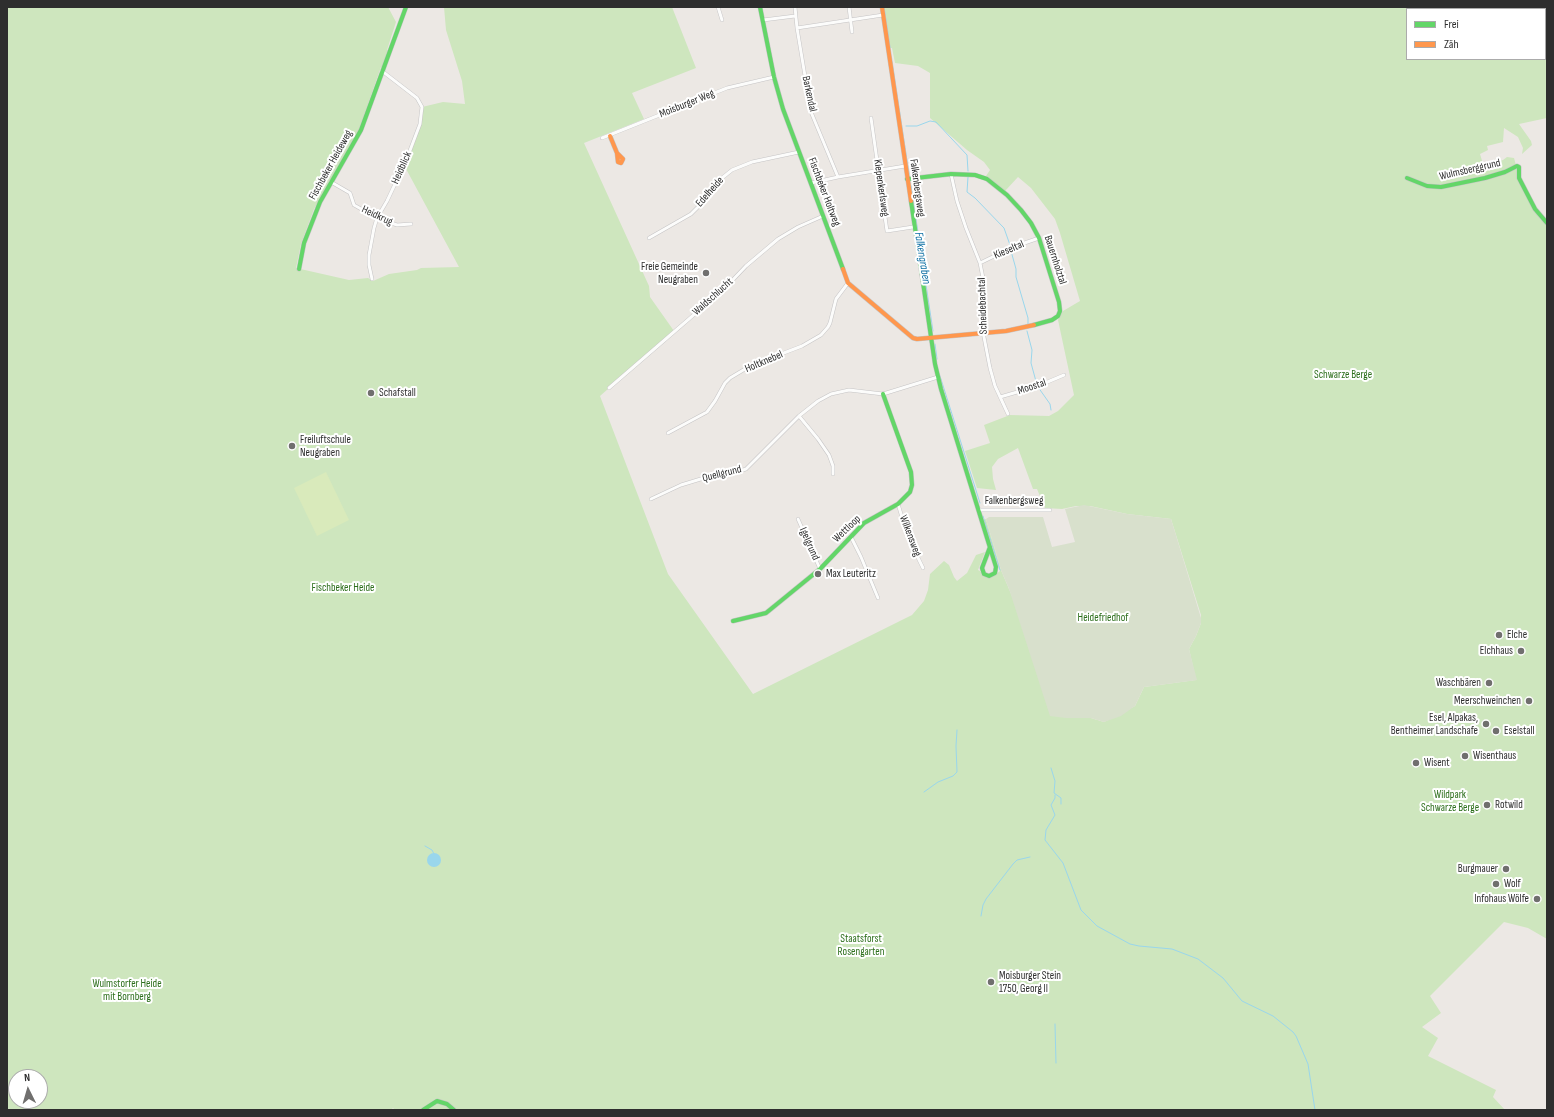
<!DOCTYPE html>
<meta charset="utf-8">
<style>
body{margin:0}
#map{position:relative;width:1554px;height:1117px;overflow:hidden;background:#ece8e4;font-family:"Sofia Sans Condensed",sans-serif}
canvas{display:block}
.frame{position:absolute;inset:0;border:8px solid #2e2e2e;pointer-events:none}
.legend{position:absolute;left:1406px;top:8px;width:140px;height:52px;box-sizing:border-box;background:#fff;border:1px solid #ababab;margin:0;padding:5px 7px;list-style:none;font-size:12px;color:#2e2e2e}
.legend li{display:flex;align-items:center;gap:8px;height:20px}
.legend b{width:20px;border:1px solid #ababab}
.north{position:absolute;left:8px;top:1069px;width:40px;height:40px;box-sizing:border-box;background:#fff;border:1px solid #ababab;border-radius:50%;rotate:355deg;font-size:11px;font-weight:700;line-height:16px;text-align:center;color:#2e2e2e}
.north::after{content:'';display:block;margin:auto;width:14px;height:18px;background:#706f6e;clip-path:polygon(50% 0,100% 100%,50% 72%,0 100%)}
</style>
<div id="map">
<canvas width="1554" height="1117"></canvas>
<div class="frame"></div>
<ul class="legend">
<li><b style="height:5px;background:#63d668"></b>Frei</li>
<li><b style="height:5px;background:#ff974d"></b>Zäh</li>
</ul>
<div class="north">N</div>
</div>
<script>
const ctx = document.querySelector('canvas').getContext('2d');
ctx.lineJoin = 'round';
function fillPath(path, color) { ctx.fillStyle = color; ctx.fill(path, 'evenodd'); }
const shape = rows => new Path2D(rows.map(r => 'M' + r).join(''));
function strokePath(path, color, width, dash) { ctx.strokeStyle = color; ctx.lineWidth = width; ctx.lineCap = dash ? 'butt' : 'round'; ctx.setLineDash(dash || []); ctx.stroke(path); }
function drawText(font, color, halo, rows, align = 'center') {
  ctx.font = font + ' "Sofia Sans Condensed",sans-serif'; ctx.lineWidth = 4; ctx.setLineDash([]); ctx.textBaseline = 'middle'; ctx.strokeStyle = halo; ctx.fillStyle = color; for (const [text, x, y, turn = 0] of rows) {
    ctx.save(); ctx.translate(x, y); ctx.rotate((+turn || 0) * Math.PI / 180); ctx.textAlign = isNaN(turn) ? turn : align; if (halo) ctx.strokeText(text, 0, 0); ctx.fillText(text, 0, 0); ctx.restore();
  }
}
const green = shape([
 [7,7,388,7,396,22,387,50,388,50,382,67,381,67,359,130,314,209,301,244,296,268,349,280,368,278,373,281,389,274,417,270,421,268,459,267,405,167,421,124,422,107,443,102,465,104,462,81,446,30,444,7,672,7,696,68,632,93,644,119,584,143,649,286,650,297,674,331,600,396,668,574,753,694,912,615,924,601,928,590,930,574,944,561,949,565,954,577,957,581,967,573,976,555,985,552,978,570,980,571,982,574,990,577,995,575,1000,571,983,520,986,519,1001,570,1009,589,1066,718,1091,718,1104,722,1135,706,1144,687,1196,680,1189,649,1196,636,1201,623,1201,615,1171,519,1127,514,1090,506,1076,506,1062,509,1045,508,1037,489,1033,489,1018,448,998,459,992,467,993,479,996,490,977,488,965,451,990,443,984,425,1010,415,1049,416,1058,411,1074,395,1058,320,1063,311,1080,301,1060,233,1055,219,1031,188,1018,177,1005,191,986,176,990,170,984,162,967,150,930,118,930,73,918,66,895,63,892,48,889,48,883,7,1547,7,1547,118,1519,124,1531,141,1532,145,1522,154,1523,148,1518,137,1504,128,1503,142,1487,146,1488,150,1480,154,1483,164,1487,163,1488,165,1503,160,1507,157,1514,158,1519,176,1535,209,1547,223,1547,939,1528,928,1504,922,1430,996,1441,1013,1422,1027,1438,1038,1428,1056,1496,1090,1493,1097,1505,1110,395,1110,393,1108,391,1110,7,1110],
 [1407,9,1545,9,1545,59,1407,59],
 [16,1077,40,1077,40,1101,16,1101]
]);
const cemetery = shape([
 [1084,505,1127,514,1171,519,1201,618,1201,623,1196,636,1189,649,1197,680,1144,687,1135,706,1121,716,1104,722,1091,718,1066,718,1050,716,1009,589,1001,570,986,519,989,517,1043,517,1052,547,1075,542,1065,509]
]);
const pitch = shape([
 [326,472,349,520,317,536,294,488]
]);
const water = shape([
 '427 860a7 7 0 1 1 14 0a7 7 0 1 1-14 0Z'
]);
const stream = shape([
 [884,7,890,48],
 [892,62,909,174],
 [906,126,917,126,930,121,936,122,967,155,968,171],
 [968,177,967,192,975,198,1004,228,1010,245],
 [911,186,933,331],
 [1011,251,1016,269,1016,277,1028,318,1028,324],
 [1027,331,1032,350,1031,363,1037,385],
 [935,344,937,359],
 [940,376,980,503],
 [1038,387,1050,404,1051,410],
 [983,516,1000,570],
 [1051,768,1055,781,1054,793,1061,798,1061,804],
 [924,792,938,782,953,776,957,772,956,746,957,730],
 [1055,795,1055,798,1051,805,1055,815,1046,830,1045,840,1063,863,1081,910,1097,926,1130,944,1139,946,1172,949,1198,959,1223,978,1242,1001,1273,1016,1293,1032,1296,1036,1308,1064,1315,1110],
 [425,846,432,850,434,854],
 [981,916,983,905,986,899,1013,864,1017,860,1030,857],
 [1055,1024,1056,1063]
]);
const street = shape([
 [718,7,722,20],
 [795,7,797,28,811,112,838,177],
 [849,7,852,32],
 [763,20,795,16],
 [797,28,883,15],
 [871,118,887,231,913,227],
 [602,138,727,88,774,77],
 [951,174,957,201,966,228,980,263,985,288,983,332,990,368,995,386,1008,414],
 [331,182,350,193,354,205,377,218,397,225,411,224],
 [811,183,838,177,905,166],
 [649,238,691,214,700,205,717,182,732,170,752,162,799,152],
 [980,263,1013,247,1039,238],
 [372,279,369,265,369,255,374,228,377,218,387,201,406,161,420,124,421,115,422,107,417,98,382,71],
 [609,388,726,287,746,266,778,239,798,227,823,216],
 [1000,397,1038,386,1064,375],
 [799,416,818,439,829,455,833,466,833,474],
 [668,433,707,412,715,401,725,383,730,378,750,366,802,346,821,335,828,327,830,323,836,299,848,283],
 [651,499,681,485,704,478,734,473,746,469,799,416,818,401,831,394,849,390,883,394,938,377],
 [898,504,908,537,923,568],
 [979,510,1050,510],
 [798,519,820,569],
 [851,537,861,557,878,598]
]);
const fast = shape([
 [760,7,774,77,783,109,843,269],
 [1407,178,1427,186,1441,187,1485,178,1505,172,1517,166,1519,167,1519,178,1535,209,1547,223],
 [907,179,951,174,975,175,987,179,1007,195,1021,210,1031,223,1039,238,1059,302,1060,311,1058,316,1052,320,1034,325],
 [911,201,935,364,941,389,996,567,995,573,989,576,984,574,982,568,990,547],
 [299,269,304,243,320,202,361,130,406,7],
 [733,621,766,613,820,569,864,523,898,504,910,492,912,485,911,472,883,394],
 [423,1110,437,1101,447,1104,454,1110]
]);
const slow = shape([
 [882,7,911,201],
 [610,136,617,153,623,159,621,163,618,162,617,153],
 [843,269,848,283,913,338,917,339,1006,331,1034,325]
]);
const markers = [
 [706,273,4,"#706f6e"],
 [371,393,4,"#706f6e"],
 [292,446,4,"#706f6e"],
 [818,574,4,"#706f6e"],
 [1499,635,4,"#706f6e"],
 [1521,651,4,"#706f6e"],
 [1489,683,4,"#706f6e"],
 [1529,701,4,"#706f6e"],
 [1486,724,4,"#706f6e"],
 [1496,731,4,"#706f6e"],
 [1465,756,4,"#706f6e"],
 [1416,763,4,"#706f6e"],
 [1487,805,4,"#706f6e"],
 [1506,869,4,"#706f6e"],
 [1496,884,4,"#706f6e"],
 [1537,899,4,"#706f6e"],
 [991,982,4,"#706f6e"]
];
const streetNames = [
 ["Barkendal",809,94,78],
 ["Moisburger Weg",687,104,-22],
 ["Fischbeker Heideweg",331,165,-61],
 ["Heidblick",402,168,-66],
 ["Wulmsberggrund",1470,170,-13],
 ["Kiepenkerlsweg",881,188,82],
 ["Falkenbergsweg",917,188,82],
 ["Edelheide",710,192,-49],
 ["Fischbeker Holtweg",824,192,69],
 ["Heidkrug",377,216,25],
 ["Kieseltal",1009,250,-23],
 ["Bauernholztal",1055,260,72],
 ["Waldschlucht",713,297,-42],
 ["Scheidebachtal",983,306,-92],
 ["Holtknebel",764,362,-23],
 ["Moostal",1032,387,-18],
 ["Quellgrund",722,474,-14],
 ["Falkenbergsweg",1014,501],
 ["Wettloop",847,529,-44],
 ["Wilkensweg",910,536,69],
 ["Igelgrund",809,544,66]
];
const poiNames = [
 ["Freie Gemeinde",698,267,"right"],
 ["Neugraben",698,280,"right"],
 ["Schafstall",379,393],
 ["Freiluftschule",300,440],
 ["Neugraben",300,453],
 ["Max Leuteritz",826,574],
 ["Elche",1507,635],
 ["Elchhaus",1513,651,"right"],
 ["Waschbären",1481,683,"right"],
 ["Meerschweinchen",1521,701,"right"],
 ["Esel, Alpakas,",1478,718,"right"],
 ["Bentheimer Landschafe",1478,731,"right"],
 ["Eselstall",1504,731],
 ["Wisenthaus",1473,756],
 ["Wisent",1424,763],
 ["Rotwild",1495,805],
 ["Burgmauer",1498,869,"right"],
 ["Wolf",1504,884],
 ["Infohaus Wölfe",1529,899,"right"],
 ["Moisburger Stein",999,976],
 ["1750, Georg II",999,989]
];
const parkNames = [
 ["Schwarze Berge",1343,375],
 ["Fischbeker Heide",343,588],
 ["Heidefriedhof",1103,618],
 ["Wildpark",1450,795],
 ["Schwarze Berge",1450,808],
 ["Staatsforst",861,939],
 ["Rosengarten",861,952],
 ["Wulmstorfer Heide",127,984],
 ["mit Bornberg",127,997]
];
const waterNames = [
 ["Falkengraben",922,258,81]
];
fillPath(green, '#cee6be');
fillPath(cemetery, '#d8e0cc');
fillPath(pitch, '#d9eabb');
fillPath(water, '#99d6ec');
strokePath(stream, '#99d6ec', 1);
strokePath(street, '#c5c4c5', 4);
strokePath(fast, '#c5c4c5', 5);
strokePath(slow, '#c5c4c5', 5);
strokePath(street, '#fcfcfb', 3);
strokePath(fast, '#63d668', 4);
strokePath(slow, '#ff974d', 4);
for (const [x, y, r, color] of markers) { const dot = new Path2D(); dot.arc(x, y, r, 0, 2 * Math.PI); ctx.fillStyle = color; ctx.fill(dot); strokePath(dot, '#fff', 1.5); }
drawText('11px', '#2e2e2e', '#fff', streetNames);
drawText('11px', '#2e2e2e', '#fff', poiNames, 'left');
drawText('11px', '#2c6e1b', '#fff', parkNames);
drawText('italic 12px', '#0d6fa3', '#fff', waterNames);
</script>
